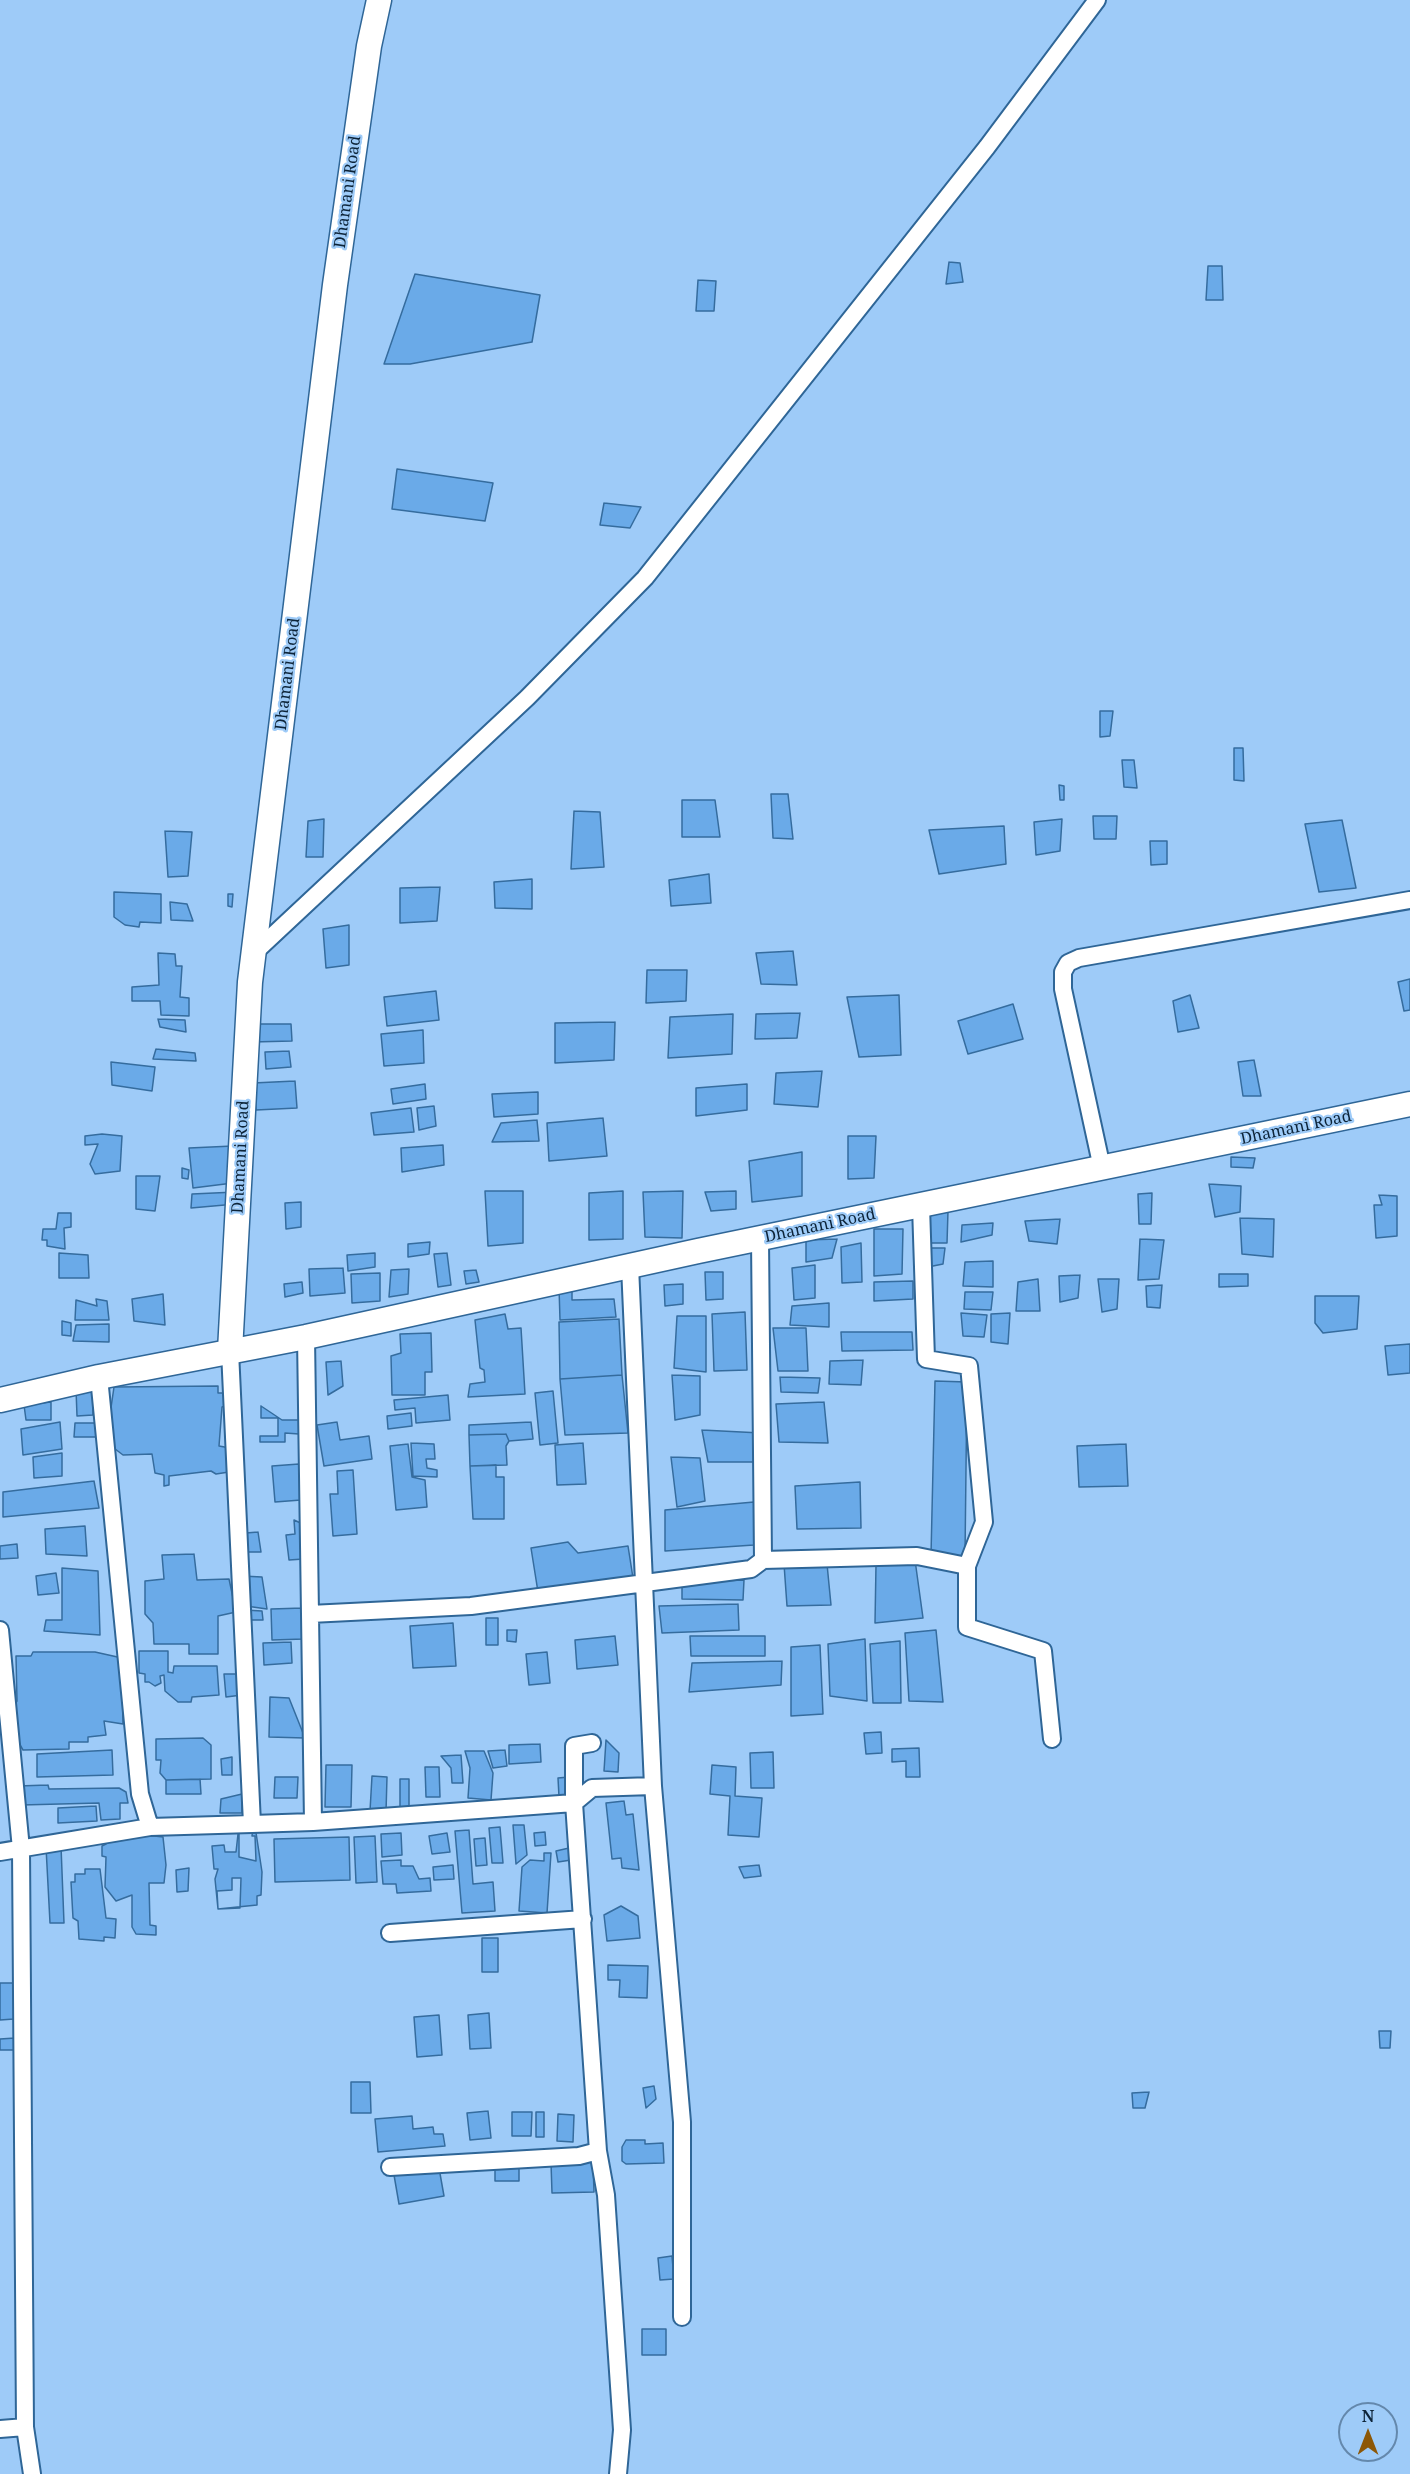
<!DOCTYPE html>
<style>
body{margin:0}
#map{position:relative;width:1410px;height:2474px;overflow:hidden;background:#9ecbf8;font-family:"Noto Serif",serif}
canvas{display:block}
.north{position:absolute;left:1338px;top:2402px;width:60px;height:60px;box-sizing:border-box;background:#9ecbf8;border:2px solid #6488ac;border-radius:50%;rotate:0deg;font-size:16px;font-weight:700;line-height:24px;text-align:center;color:#0d2439}
.north::after{content:'';display:block;margin:auto;width:21px;height:27px;background:#8c5707;clip-path:polygon(50% 0,100% 100%,50% 72%,0 100%)}
</style>
<div id="map">
<canvas width="1410" height="2474"></canvas>
<div class="north">N</div>
</div>
<script>
const ctx = document.querySelector('canvas').getContext('2d');
ctx.lineJoin = 'round';
function fillPath(path, color) { ctx.fillStyle = color; ctx.fill(path, 'evenodd'); }
const shape = rows => new Path2D(rows.map(r => 'M' + r).join(''));
function strokePath(path, color, width, dash) { ctx.strokeStyle = color; ctx.lineWidth = width; ctx.lineCap = dash ? 'butt' : 'round'; ctx.setLineDash(dash || []); ctx.stroke(path); }
function drawText(font, color, halo, rows, align = 'center') {
  ctx.font = font + ' "Noto Serif",serif'; ctx.lineWidth = 4.5; ctx.setLineDash([]); ctx.textBaseline = 'middle'; ctx.strokeStyle = halo; ctx.fillStyle = color; for (const [text, x, y, turn = 0] of rows) {
    ctx.save(); ctx.translate(x, y); ctx.rotate((+turn || 0) * Math.PI / 180); ctx.textAlign = isNaN(turn) ? turn : align; if (halo) ctx.strokeText(text, 0, 0); ctx.fillText(text, 0, 0); ctx.restore();
  }
}
const building = shape([
 [949,262,960,263,963,282,946,284,949,262],
 [1208,266,1222,266,1223,300,1206,300,1208,266],
 [415,274,540,295,532,342,410,364,384,364,415,274],
 [698,280,716,281,714,311,696,311,698,280],
 [397,469,493,483,485,521,392,509,397,469],
 [604,503,641,507,630,528,600,525,604,503],
 [1100,711,1113,711,1110,736,1100,737,1100,711],
 [1234,748,1243,748,1244,781,1234,780,1234,748],
 [1122,760,1134,760,1137,788,1124,787,1122,760],
 [1059,785,1064,786,1064,800,1060,800,1059,785],
 [771,794,788,794,793,839,773,838,771,794],
 [682,800,715,800,720,837,682,837,682,800],
 [574,811,600,812,604,867,571,869,574,811],
 [1093,816,1117,816,1116,839,1094,839,1093,816],
 [324,819,323,857,306,857,308,821,324,819],
 [1062,819,1060,851,1036,855,1034,822,1062,819],
 [1342,820,1356,888,1319,892,1305,824,1342,820],
 [1004,826,1006,864,939,874,929,830,1004,826],
 [165,831,192,832,188,876,168,877,165,831],
 [1150,841,1167,841,1167,864,1151,865,1150,841],
 [709,874,711,903,671,906,669,880,709,874],
 [532,879,532,909,495,908,494,882,532,879],
 [440,887,437,921,400,923,400,888,440,887],
 [114,892,161,894,161,923,140,922,139,927,125,925,114,917,114,892],
 [228,894,233,894,232,907,228,906,228,894],
 [170,902,187,904,193,921,171,920,170,902],
 [349,925,349,965,326,968,323,929,349,925],
 [793,951,797,985,761,984,756,953,793,951],
 [158,953,175,954,176,966,182,966,180,997,189,998,189,1016,161,1015,160,1001,132,1001,132,987,159,985,158,953],
 [647,970,687,970,686,1001,646,1003,647,970],
 [1410,979,1410,1010,1404,1011,1398,982,1410,979],
 [436,991,439,1020,387,1026,384,997,436,991],
 [899,995,901,1055,859,1057,847,997,899,995],
 [1190,995,1199,1028,1178,1032,1173,1001,1190,995],
 [1013,1004,1023,1039,968,1054,958,1021,1013,1004],
 [800,1013,797,1038,755,1039,756,1014,800,1013],
 [733,1014,732,1054,668,1058,670,1017,733,1014],
 [158,1019,185,1020,186,1032,160,1027,158,1019],
 [615,1022,614,1060,555,1063,555,1023,615,1022],
 [252,1024,291,1024,292,1041,252,1042,252,1024],
 [423,1030,424,1063,384,1066,381,1034,423,1030],
 [156,1049,195,1053,196,1061,153,1059,156,1049],
 [289,1051,291,1067,266,1069,265,1052,289,1051],
 [1254,1060,1261,1096,1243,1096,1238,1062,1254,1060],
 [111,1062,155,1067,152,1091,112,1085,111,1062],
 [822,1071,818,1107,774,1104,776,1073,822,1071],
 [295,1081,297,1108,256,1110,253,1083,295,1081],
 [425,1084,426,1099,393,1104,391,1089,425,1084],
 [747,1084,747,1110,696,1116,696,1088,747,1084],
 [538,1092,538,1114,494,1117,492,1094,538,1092],
 [434,1106,436,1126,419,1130,417,1108,434,1106],
 [411,1108,414,1132,374,1135,371,1113,411,1108],
 [603,1118,607,1156,549,1161,547,1123,603,1118],
 [537,1120,539,1141,492,1142,501,1123,537,1120],
 [102,1134,122,1136,120,1171,95,1174,90,1164,98,1144,85,1145,85,1136,102,1134],
 [848,1136,876,1136,874,1178,848,1179,848,1136],
 [443,1145,444,1165,402,1172,401,1148,443,1145],
 [233,1146,233,1183,193,1188,189,1148,233,1146],
 [802,1152,802,1196,752,1202,749,1161,802,1152],
 [1231,1157,1255,1158,1253,1168,1231,1167,1231,1157],
 [182,1168,189,1170,188,1179,182,1178,182,1168],
 [136,1176,160,1176,155,1211,136,1209,136,1176],
 [1209,1184,1241,1186,1240,1212,1215,1217,1209,1184],
 [485,1191,523,1191,523,1243,488,1246,485,1191],
 [623,1191,623,1239,589,1240,589,1193,623,1191],
 [683,1191,682,1238,645,1237,643,1192,683,1191],
 [736,1191,736,1209,711,1211,705,1192,736,1191],
 [236,1192,236,1204,191,1208,192,1194,236,1192],
 [1152,1193,1151,1224,1139,1224,1138,1194,1152,1193],
 [1379,1195,1397,1196,1397,1236,1376,1238,1374,1205,1382,1205,1379,1195],
 [301,1202,301,1227,286,1229,285,1203,301,1202],
 [948,1211,947,1243,931,1243,928,1213,948,1211],
 [58,1213,71,1213,71,1227,64,1228,65,1249,47,1246,47,1240,42,1240,43,1229,56,1229,58,1213],
 [1240,1218,1274,1219,1273,1257,1242,1254,1240,1218],
 [1060,1219,1057,1244,1029,1241,1025,1221,1060,1219],
 [993,1223,992,1235,961,1242,962,1225,993,1223],
 [874,1229,903,1229,902,1274,874,1276,874,1229],
 [837,1239,832,1258,806,1262,806,1240,837,1239],
 [1140,1239,1164,1240,1159,1279,1138,1280,1140,1239],
 [430,1242,429,1254,408,1257,408,1244,430,1242],
 [861,1243,862,1282,842,1283,841,1247,861,1243],
 [931,1248,945,1248,943,1264,928,1267,931,1248],
 [59,1253,88,1255,89,1278,59,1278,59,1253],
 [375,1253,375,1267,348,1271,347,1255,375,1253],
 [447,1253,451,1285,438,1287,434,1254,447,1253],
 [993,1261,993,1287,963,1286,965,1262,993,1261],
 [815,1265,815,1298,794,1300,792,1268,815,1265],
 [343,1268,345,1293,310,1296,309,1269,343,1268],
 [409,1269,408,1294,389,1297,391,1270,409,1269],
 [476,1270,479,1282,466,1284,464,1271,476,1270],
 [705,1272,723,1272,723,1299,706,1300,705,1272],
 [380,1273,380,1301,352,1303,351,1274,380,1273],
 [1219,1274,1248,1274,1248,1286,1219,1287,1219,1274],
 [1080,1275,1078,1298,1060,1302,1059,1276,1080,1275],
 [1038,1279,1040,1311,1016,1311,1018,1282,1038,1279],
 [1098,1279,1119,1279,1117,1309,1102,1312,1098,1279],
 [913,1281,913,1299,874,1301,874,1282,913,1281],
 [302,1282,303,1293,285,1297,284,1284,302,1282],
 [683,1284,683,1304,665,1306,664,1285,683,1284],
 [1162,1285,1160,1308,1147,1307,1146,1286,1162,1285],
 [559,1287,572,1287,572,1300,614,1299,616,1317,560,1320,559,1287],
 [965,1292,993,1292,991,1310,964,1309,965,1292],
 [163,1294,165,1325,134,1321,132,1299,163,1294],
 [1315,1296,1359,1296,1357,1329,1323,1333,1315,1323,1315,1296],
 [96,1299,107,1301,109,1320,75,1320,76,1300,97,1306,96,1299],
 [829,1303,829,1327,790,1325,792,1306,829,1303],
 [745,1312,747,1370,714,1371,712,1314,745,1312],
 [961,1313,987,1315,984,1337,963,1336,961,1313],
 [1010,1313,1008,1344,991,1342,991,1314,1010,1313],
 [505,1314,508,1329,521,1328,525,1394,468,1397,470,1384,485,1382,484,1370,480,1368,475,1320,505,1314],
 [677,1316,706,1316,706,1372,674,1368,677,1316],
 [619,1319,622,1375,560,1379,559,1322,619,1319],
 [62,1321,71,1323,71,1336,62,1335,62,1321],
 [109,1324,109,1342,73,1341,76,1325,109,1324],
 [773,1328,806,1328,808,1371,778,1371,773,1328],
 [841,1332,912,1332,913,1350,842,1351,841,1332],
 [431,1333,432,1372,425,1372,425,1395,392,1395,391,1356,401,1353,400,1334,431,1333],
 [1410,1344,1410,1373,1388,1375,1385,1346,1410,1344],
 [863,1360,861,1385,829,1384,830,1361,863,1360],
 [341,1361,343,1386,328,1395,326,1362,341,1361],
 [622,1375,628,1433,565,1435,560,1379,622,1375],
 [672,1375,700,1376,700,1415,675,1420,672,1375],
 [780,1377,820,1378,818,1393,781,1392,780,1377],
 [935,1381,967,1382,965,1556,931,1555,935,1381],
 [218,1386,218,1393,228,1393,229,1405,222,1407,219,1446,230,1448,229,1472,216,1474,211,1471,169,1476,169,1485,164,1486,164,1475,155,1473,152,1454,123,1455,106,1442,114,1387,218,1386],
 [93,1387,93,1415,77,1416,76,1389,93,1387],
 [553,1391,558,1443,540,1445,535,1393,553,1391],
 [448,1395,450,1420,416,1423,415,1408,395,1410,394,1400,448,1395],
 [51,1402,51,1420,26,1420,24,1405,51,1402],
 [824,1402,828,1443,779,1442,776,1404,824,1402],
 [261,1406,282,1420,299,1420,299,1434,285,1433,285,1442,260,1442,260,1436,278,1436,278,1418,261,1418,261,1406],
 [411,1413,412,1426,388,1429,387,1416,411,1413],
 [60,1422,62,1449,23,1455,21,1429,60,1422],
 [337,1422,340,1440,369,1436,372,1459,324,1466,317,1425,337,1422],
 [531,1422,533,1439,509,1441,506,1434,469,1435,469,1425,531,1422],
 [75,1423,98,1423,98,1437,74,1437,75,1423],
 [702,1430,761,1433,762,1462,708,1462,702,1430],
 [506,1434,509,1441,506,1446,507,1465,470,1466,469,1435,506,1434],
 [411,1443,434,1444,435,1459,426,1459,427,1468,437,1470,437,1477,413,1476,411,1443],
 [583,1443,586,1484,557,1485,555,1445,583,1443],
 [408,1444,412,1477,425,1480,427,1507,396,1510,390,1446,408,1444],
 [1126,1444,1128,1486,1079,1487,1077,1446,1126,1444],
 [62,1453,62,1476,34,1478,33,1457,62,1453],
 [671,1457,700,1458,705,1501,677,1507,671,1457],
 [299,1464,301,1500,275,1502,272,1466,299,1464],
 [496,1465,496,1477,504,1477,504,1519,473,1519,470,1466,496,1465],
 [353,1470,357,1534,333,1536,330,1494,338,1494,337,1471,353,1470],
 [94,1481,99,1508,3,1517,3,1492,94,1481],
 [860,1482,861,1528,797,1529,795,1486,860,1482],
 [754,1502,754,1545,665,1551,665,1510,754,1502],
 [294,1520,316,1530,318,1558,289,1560,286,1535,295,1534,294,1520],
 [85,1526,87,1556,46,1554,45,1529,85,1526],
 [258,1532,261,1552,247,1552,246,1533,258,1532],
 [568,1542,578,1553,628,1546,633,1578,538,1592,531,1548,568,1542],
 [17,1544,18,1558,0,1559,0,1546,17,1544],
 [194,1554,197,1580,229,1579,236,1612,218,1616,218,1654,189,1654,189,1644,154,1644,153,1623,145,1614,145,1581,164,1579,162,1555,194,1554],
 [915,1560,923,1618,875,1623,876,1565,915,1560],
 [784,1564,827,1564,831,1605,787,1606,784,1564],
 [62,1568,98,1571,100,1635,44,1631,46,1620,62,1620,62,1568],
 [56,1573,59,1593,38,1595,36,1576,56,1573],
 [242,1576,262,1577,267,1609,246,1606,242,1576],
 [744,1580,743,1600,682,1599,682,1582,744,1580],
 [738,1604,739,1630,662,1633,659,1606,738,1604],
 [303,1608,304,1639,272,1640,271,1609,303,1608],
 [245,1610,262,1611,263,1620,245,1620,245,1610],
 [486,1618,498,1618,498,1645,486,1645,486,1618],
 [453,1623,456,1666,413,1668,410,1626,453,1623],
 [507,1630,517,1630,516,1642,507,1641,507,1630],
 [936,1630,943,1702,909,1701,905,1633,936,1630],
 [615,1636,618,1665,577,1669,575,1640,615,1636],
 [690,1636,765,1636,765,1656,691,1656,690,1636],
 [865,1639,867,1701,830,1696,828,1644,865,1639],
 [900,1641,901,1703,873,1703,870,1644,900,1641],
 [291,1642,292,1663,264,1665,263,1643,291,1642],
 [820,1645,823,1714,791,1716,791,1647,820,1645],
 [139,1651,168,1651,168,1672,173,1673,174,1666,217,1666,219,1695,192,1697,191,1702,178,1702,165,1691,164,1675,160,1676,161,1683,155,1686,149,1682,145,1682,145,1674,139,1673,139,1651],
 [33,1652,95,1652,122,1658,123,1724,104,1721,106,1735,88,1737,88,1742,69,1742,69,1749,23,1750,16,1738,11,1711,17,1701,16,1656,31,1656,33,1652],
 [547,1652,550,1683,529,1685,526,1654,547,1652],
 [782,1661,781,1685,689,1692,692,1663,782,1661],
 [224,1674,240,1674,242,1695,226,1697,224,1674],
 [270,1697,289,1698,305,1738,269,1737,270,1697],
 [881,1732,882,1753,866,1754,864,1733,881,1732],
 [203,1738,211,1745,211,1779,166,1780,160,1773,161,1760,156,1760,156,1739,203,1738],
 [606,1740,619,1753,618,1772,604,1771,606,1740],
 [540,1744,541,1762,509,1764,509,1745,540,1744],
 [919,1748,920,1777,906,1777,906,1761,892,1762,892,1749,919,1748],
 [112,1750,113,1775,37,1777,37,1754,112,1750],
 [505,1750,507,1766,493,1768,488,1751,505,1750],
 [465,1751,484,1751,493,1773,491,1800,468,1798,470,1768,465,1751],
 [773,1752,774,1788,751,1788,750,1753,773,1752],
 [461,1755,463,1783,452,1783,451,1768,441,1756,461,1755],
 [232,1757,232,1775,222,1775,221,1759,232,1757],
 [326,1765,352,1765,351,1807,325,1807,326,1765],
 [712,1765,736,1767,735,1796,762,1798,759,1837,728,1835,730,1796,710,1794,712,1765],
 [425,1767,439,1767,440,1797,426,1797,425,1767],
 [372,1776,387,1777,386,1812,370,1811,372,1776],
 [275,1777,298,1777,297,1798,274,1798,275,1777],
 [569,1777,571,1796,559,1797,558,1778,569,1777],
 [200,1779,201,1794,166,1794,166,1780,200,1779],
 [400,1779,409,1779,409,1807,400,1807,400,1779],
 [48,1785,49,1789,119,1788,126,1792,128,1803,120,1803,120,1819,101,1820,99,1803,21,1805,18,1786,48,1785],
 [242,1794,242,1813,220,1813,221,1799,242,1794],
 [624,1801,626,1815,633,1814,639,1870,622,1868,621,1858,612,1859,606,1803,624,1801],
 [96,1806,97,1821,58,1823,58,1808,96,1806],
 [239,1825,253,1827,252,1836,255,1836,256,1861,239,1857,239,1825],
 [239,1825,255,1826,262,1872,261,1895,257,1896,257,1905,218,1909,215,1879,218,1869,214,1869,212,1846,224,1845,225,1852,236,1852,239,1825],
 [513,1825,524,1825,527,1855,516,1864,513,1825],
 [500,1827,503,1863,492,1863,489,1828,500,1827],
 [469,1830,473,1884,493,1882,495,1911,462,1913,455,1831,469,1830],
 [545,1832,546,1845,535,1846,534,1833,545,1832],
 [401,1833,402,1855,382,1857,381,1834,401,1833],
 [447,1833,450,1852,432,1854,429,1836,447,1833],
 [146,1835,163,1837,166,1865,164,1883,149,1883,150,1925,156,1926,156,1935,136,1934,132,1927,132,1895,116,1901,105,1887,106,1857,102,1856,102,1846,106,1844,106,1838,146,1835],
 [375,1836,377,1882,356,1883,354,1837,375,1836],
 [349,1837,350,1880,275,1882,274,1839,349,1837],
 [485,1838,487,1865,476,1866,474,1839,485,1838],
 [61,1846,64,1923,50,1923,46,1847,61,1846],
 [569,1848,571,1860,558,1862,556,1851,569,1848],
 [544,1853,551,1853,547,1913,519,1911,522,1867,530,1860,544,1861,544,1853],
 [401,1860,401,1866,413,1866,419,1879,430,1878,431,1891,397,1893,396,1884,383,1884,381,1861,401,1860],
 [453,1865,454,1879,434,1880,433,1867,453,1865],
 [759,1865,761,1876,744,1878,739,1867,759,1865],
 [189,1868,188,1891,177,1892,176,1870,189,1868],
 [85,1869,100,1869,106,1918,116,1919,115,1938,104,1937,104,1941,79,1939,78,1921,73,1918,71,1882,75,1882,75,1874,85,1874,85,1869],
 [232,1878,241,1878,240,1908,218,1909,217,1891,232,1890,232,1878],
 [621,1906,638,1916,640,1938,607,1941,604,1915,621,1906],
 [482,1938,498,1938,498,1972,482,1972,482,1938],
 [608,1965,648,1966,647,1998,619,1997,620,1980,608,1980,608,1965],
 [0,1983,14,1983,14,2019,0,2020,0,1983],
 [489,2013,491,2048,470,2049,468,2015,489,2013],
 [439,2015,442,2055,417,2057,414,2017,439,2015],
 [1379,2031,1391,2031,1390,2048,1380,2048,1379,2031],
 [15,2038,16,2050,0,2050,0,2039,15,2038],
 [351,2082,370,2082,371,2113,351,2113,351,2082],
 [654,2086,656,2099,646,2108,643,2088,654,2086],
 [1149,2092,1145,2108,1133,2108,1132,2093,1149,2092],
 [488,2111,491,2138,470,2140,467,2113,488,2111],
 [512,2112,532,2112,531,2136,512,2136,512,2112],
 [536,2112,544,2112,544,2137,536,2137,536,2112],
 [558,2114,574,2115,573,2142,557,2141,558,2114],
 [412,2116,413,2129,433,2127,434,2134,443,2134,445,2146,378,2152,375,2119,412,2116],
 [626,2140,645,2140,645,2144,663,2143,664,2163,626,2164,622,2161,622,2147,626,2140],
 [593,2162,594,2192,552,2193,551,2163,593,2162],
 [495,2167,519,2167,519,2181,495,2181,495,2167],
 [439,2168,444,2196,399,2204,394,2175,439,2168],
 [672,2256,674,2279,660,2280,658,2258,672,2256],
 [642,2329,666,2329,666,2355,642,2355,642,2329]
]);
const minor = shape([
 [254,953,527,698,645,578,987,147,1097,0],
 [1102,1168,1063,989,1063,972,1068,963,1079,958,1410,900],
 [921,1206,926,1359,969,1366,984,1522,967,1566,967,1627,1043,1651,1052,1739],
 [760,1239,763,1560],
 [99,1377,140,1794,150,1827],
 [310,1614,471,1606,751,1569,763,1560,917,1556,967,1566],
 [0,1630,21,1849,25,2427,32,2474],
 [592,1743,574,1746,574,1803,598,2151,606,2195,622,2430,618,2474],
 [653,1786,682,2122,682,2317],
 [313,1822,574,1803,592,1788,653,1786,630,1266],
 [252,1824,313,1822,306,1337],
 [0,1852,150,1827,252,1824,230,1351],
 [390,1933,583,1919],
 [390,2167,579,2156,598,2151],
 [0,2429,25,2427]
]);
const secondary = shape([
 [230,1351,250,982,335,285,369,46,379,0],
 [0,1400,99,1377,306,1337,698,1251,1410,1104]
]);
const streetNames = [
 ["Dhamani Road",348,192,-82],
 ["Dhamani Road",288,674,-83],
 ["Dhamani Road",1296,1128,-12],
 ["Dhamani Road",241,1157,-87],
 ["Dhamani Road",820,1226,-12]
];
fillPath(building, '#6aaae8');
strokePath(building, '#356c9e', 1.5);
strokePath(minor, '#2f6697', 20);
strokePath(secondary, '#2f6697', 27);
strokePath(minor, '#fff', 16);
strokePath(secondary, '#fff', 24);
drawText('16px', '#0d2439', '#9ecbf8', streetNames);
</script>
